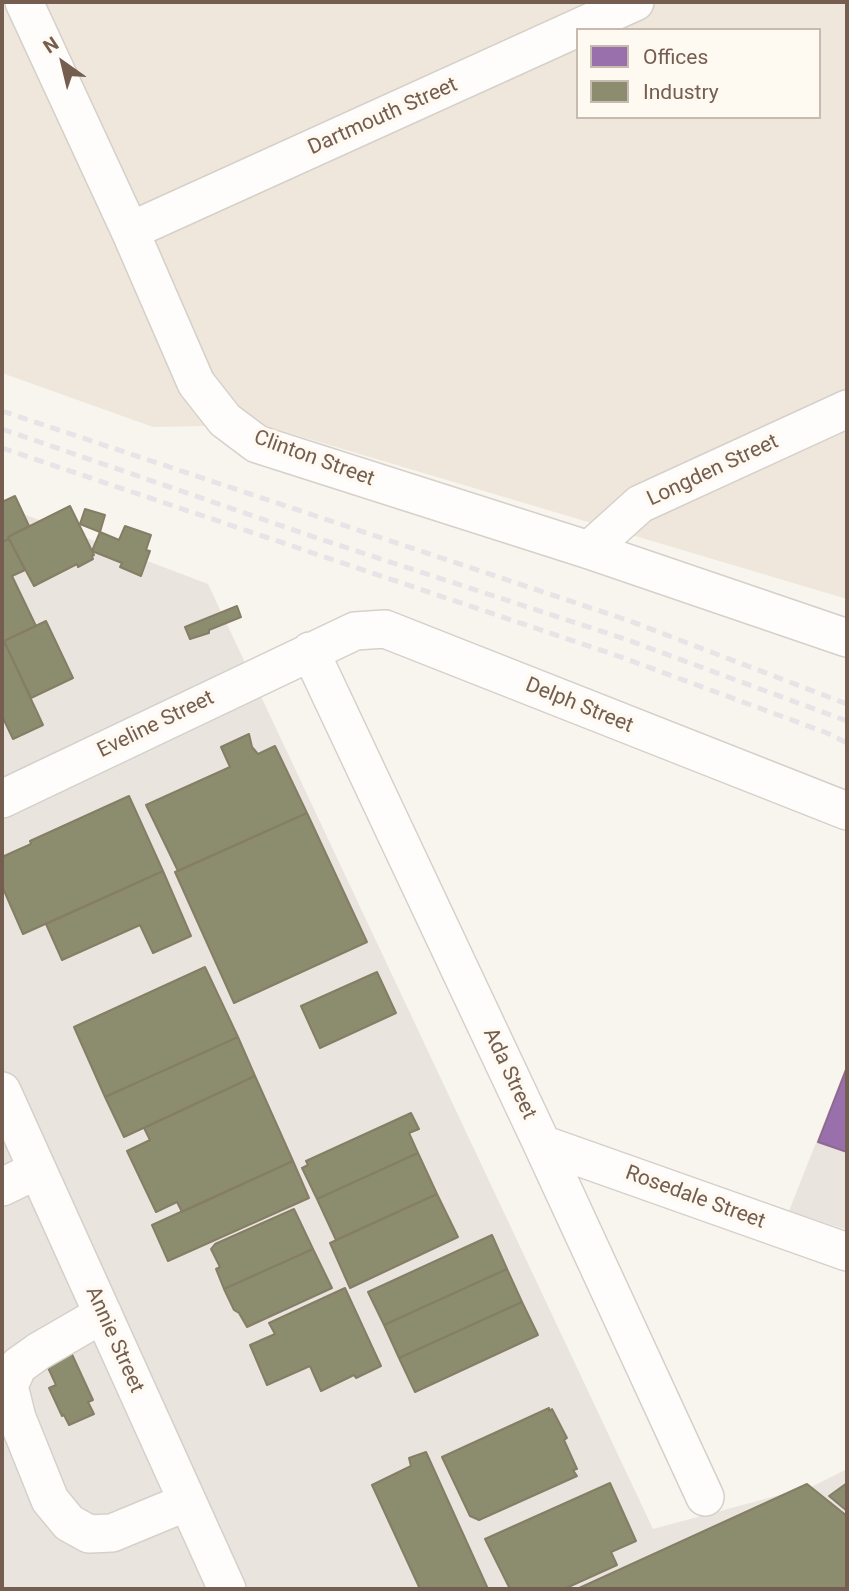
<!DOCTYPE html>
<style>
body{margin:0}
#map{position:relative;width:849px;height:1591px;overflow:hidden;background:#f8f4ee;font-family:Roboto,sans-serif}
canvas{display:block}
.frame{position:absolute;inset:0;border:4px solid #755d4f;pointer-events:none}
.legend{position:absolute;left:576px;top:28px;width:245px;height:91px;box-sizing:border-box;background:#fef9f1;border:2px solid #c7bbb0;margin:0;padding:9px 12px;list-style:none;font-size:21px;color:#755d4f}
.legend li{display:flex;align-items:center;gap:14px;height:35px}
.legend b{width:35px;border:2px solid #c7bbb0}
.north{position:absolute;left:28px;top:28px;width:70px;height:70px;-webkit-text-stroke:5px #fef9f1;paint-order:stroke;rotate:326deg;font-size:19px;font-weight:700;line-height:28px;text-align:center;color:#755d4f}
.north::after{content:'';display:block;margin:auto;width:24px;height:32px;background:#755d4f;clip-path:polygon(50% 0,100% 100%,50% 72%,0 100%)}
</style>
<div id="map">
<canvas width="849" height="1591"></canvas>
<div class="frame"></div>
<ul class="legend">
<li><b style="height:19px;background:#9970ab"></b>Offices</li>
<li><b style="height:19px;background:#8c8c6e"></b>Industry</li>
</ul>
<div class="north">N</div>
</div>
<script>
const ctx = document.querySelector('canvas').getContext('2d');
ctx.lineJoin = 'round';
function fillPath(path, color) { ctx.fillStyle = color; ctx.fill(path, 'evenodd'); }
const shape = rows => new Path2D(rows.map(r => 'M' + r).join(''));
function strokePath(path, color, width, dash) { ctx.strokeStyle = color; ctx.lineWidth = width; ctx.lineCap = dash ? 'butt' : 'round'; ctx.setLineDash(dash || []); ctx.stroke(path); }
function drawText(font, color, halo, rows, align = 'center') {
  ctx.font = font + ' Roboto,sans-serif'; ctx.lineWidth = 7; ctx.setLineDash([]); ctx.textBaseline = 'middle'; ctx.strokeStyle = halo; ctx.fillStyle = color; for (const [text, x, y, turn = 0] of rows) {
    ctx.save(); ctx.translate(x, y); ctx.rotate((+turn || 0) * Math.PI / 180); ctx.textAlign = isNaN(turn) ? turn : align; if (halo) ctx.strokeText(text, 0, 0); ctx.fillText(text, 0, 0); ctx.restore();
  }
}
const residential = shape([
 [2,2,847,2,847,599,262,425,153,427,2,373],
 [578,30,819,30,819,117,578,117]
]);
const industrial = shape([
 [2,506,208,584,653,1529,813,1486,847,1469,847,1589,2,1589],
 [847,1064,847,1230,789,1211]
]);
const offices = shape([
 [847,1067,847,1152,818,1142,847,1067]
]);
const industry = shape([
 [15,496,29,526,8,537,9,539,2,542,2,502,15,496],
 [70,506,92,551,94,555,92,556,93,559,78,567,77,564,34,586,8,537,70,506],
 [85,509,105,515,100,532,80,524,85,509],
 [125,526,151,535,146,550,150,551,141,576,120,567,122,563,92,551,100,532,119,540,125,526],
 [9,539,25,570,12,576,36,626,2,642,2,542,9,539],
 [237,606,241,617,209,630,209,633,190,639,185,627,237,606],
 [46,621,73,678,31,698,4,641,46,621],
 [4,641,43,725,13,739,2,716,2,642,4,641],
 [249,734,252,747,258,754,275,746,307,813,178,871,146,805,230,767,221,747,249,734],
 [129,796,163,871,23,934,2,886,2,857,31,844,30,841,129,796],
 [307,813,367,942,234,1003,175,872,307,813],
 [163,871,191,936,153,953,140,925,62,960,46,924,163,871],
 [205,967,238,1037,105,1097,74,1027,205,967],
 [377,972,396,1013,320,1048,301,1006,377,972],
 [238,1037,255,1076,124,1137,105,1097,238,1037],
 [255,1076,293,1161,182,1212,177,1202,156,1212,127,1151,150,1140,144,1128,255,1076],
 [411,1113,419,1129,409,1133,418,1153,317,1199,302,1168,308,1165,306,1161,411,1113],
 [418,1153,437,1194,336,1240,317,1199,418,1153],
 [293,1161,309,1198,168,1261,152,1225,293,1161],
 [437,1194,458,1237,350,1288,330,1243,437,1194],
 [294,1209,313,1249,224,1289,216,1269,220,1267,211,1249,215,1244,294,1209],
 [492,1235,507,1269,384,1325,368,1292,492,1235],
 [313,1249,332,1288,247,1327,239,1313,234,1310,224,1289,313,1249],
 [507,1269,522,1302,399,1358,384,1325,507,1269],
 [345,1288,381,1366,356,1378,354,1375,321,1391,310,1366,267,1385,250,1345,275,1334,269,1323,345,1288],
 [522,1302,538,1335,415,1392,399,1358,522,1302],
 [70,1350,93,1400,88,1402,94,1414,69,1425,64,1415,62,1416,49,1388,56,1385,45,1361,70,1350],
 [549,1408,549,1411,552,1409,567,1438,564,1440,577,1469,573,1470,577,1476,479,1520,470,1516,442,1457,549,1408],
 [426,1452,488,1589,420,1589,372,1485,411,1466,409,1458,426,1452],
 [610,1483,636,1541,611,1552,617,1565,564,1589,510,1589,485,1539,610,1483],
 [847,1483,847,1511,829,1496,847,1483],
 [807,1484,847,1516,847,1589,577,1589,807,1484]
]);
const minor = shape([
 [24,2,130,231,196,383,225,420,257,444,589,550,847,638],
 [130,231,635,2],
 [589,550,640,504,847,409],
 [310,651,542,1144,705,1497],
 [2,799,355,631,385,629,847,811],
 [2,1091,227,1589],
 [542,1144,847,1252],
 [2,1187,37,1170],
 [103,1314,39,1351,18,1366,9,1386,17,1418,50,1500,69,1523,89,1534,112,1533,187,1502]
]);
const rail = shape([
 [2,411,630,621,847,704],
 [2,429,314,537,625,639,847,721],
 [2,448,621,657,827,733,847,743]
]);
const streetNames = [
 ["Dartmouth Street",383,117,-24],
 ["Clinton Street",314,459,20],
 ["Longden Street",713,471,-25],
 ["Delph Street",579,706,22],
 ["Eveline Street",156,725,-26],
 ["Ada Street",509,1074,65],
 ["Rosedale Street",695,1198,20],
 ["Annie Street",114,1340,66]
];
fillPath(residential, '#f0e7dc');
fillPath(industrial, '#eae4df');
fillPath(offices, '#9970ab');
strokePath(offices, '#8e6a8f', 2);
fillPath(industry, '#8c8c6e');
strokePath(industry, '#857e65', 2);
strokePath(minor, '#d5d0c9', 40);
strokePath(minor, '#fefdfc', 37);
strokePath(rail, '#e6e4e6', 5, [10, 7]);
drawText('21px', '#755d4f', '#fef9f1', streetNames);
</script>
